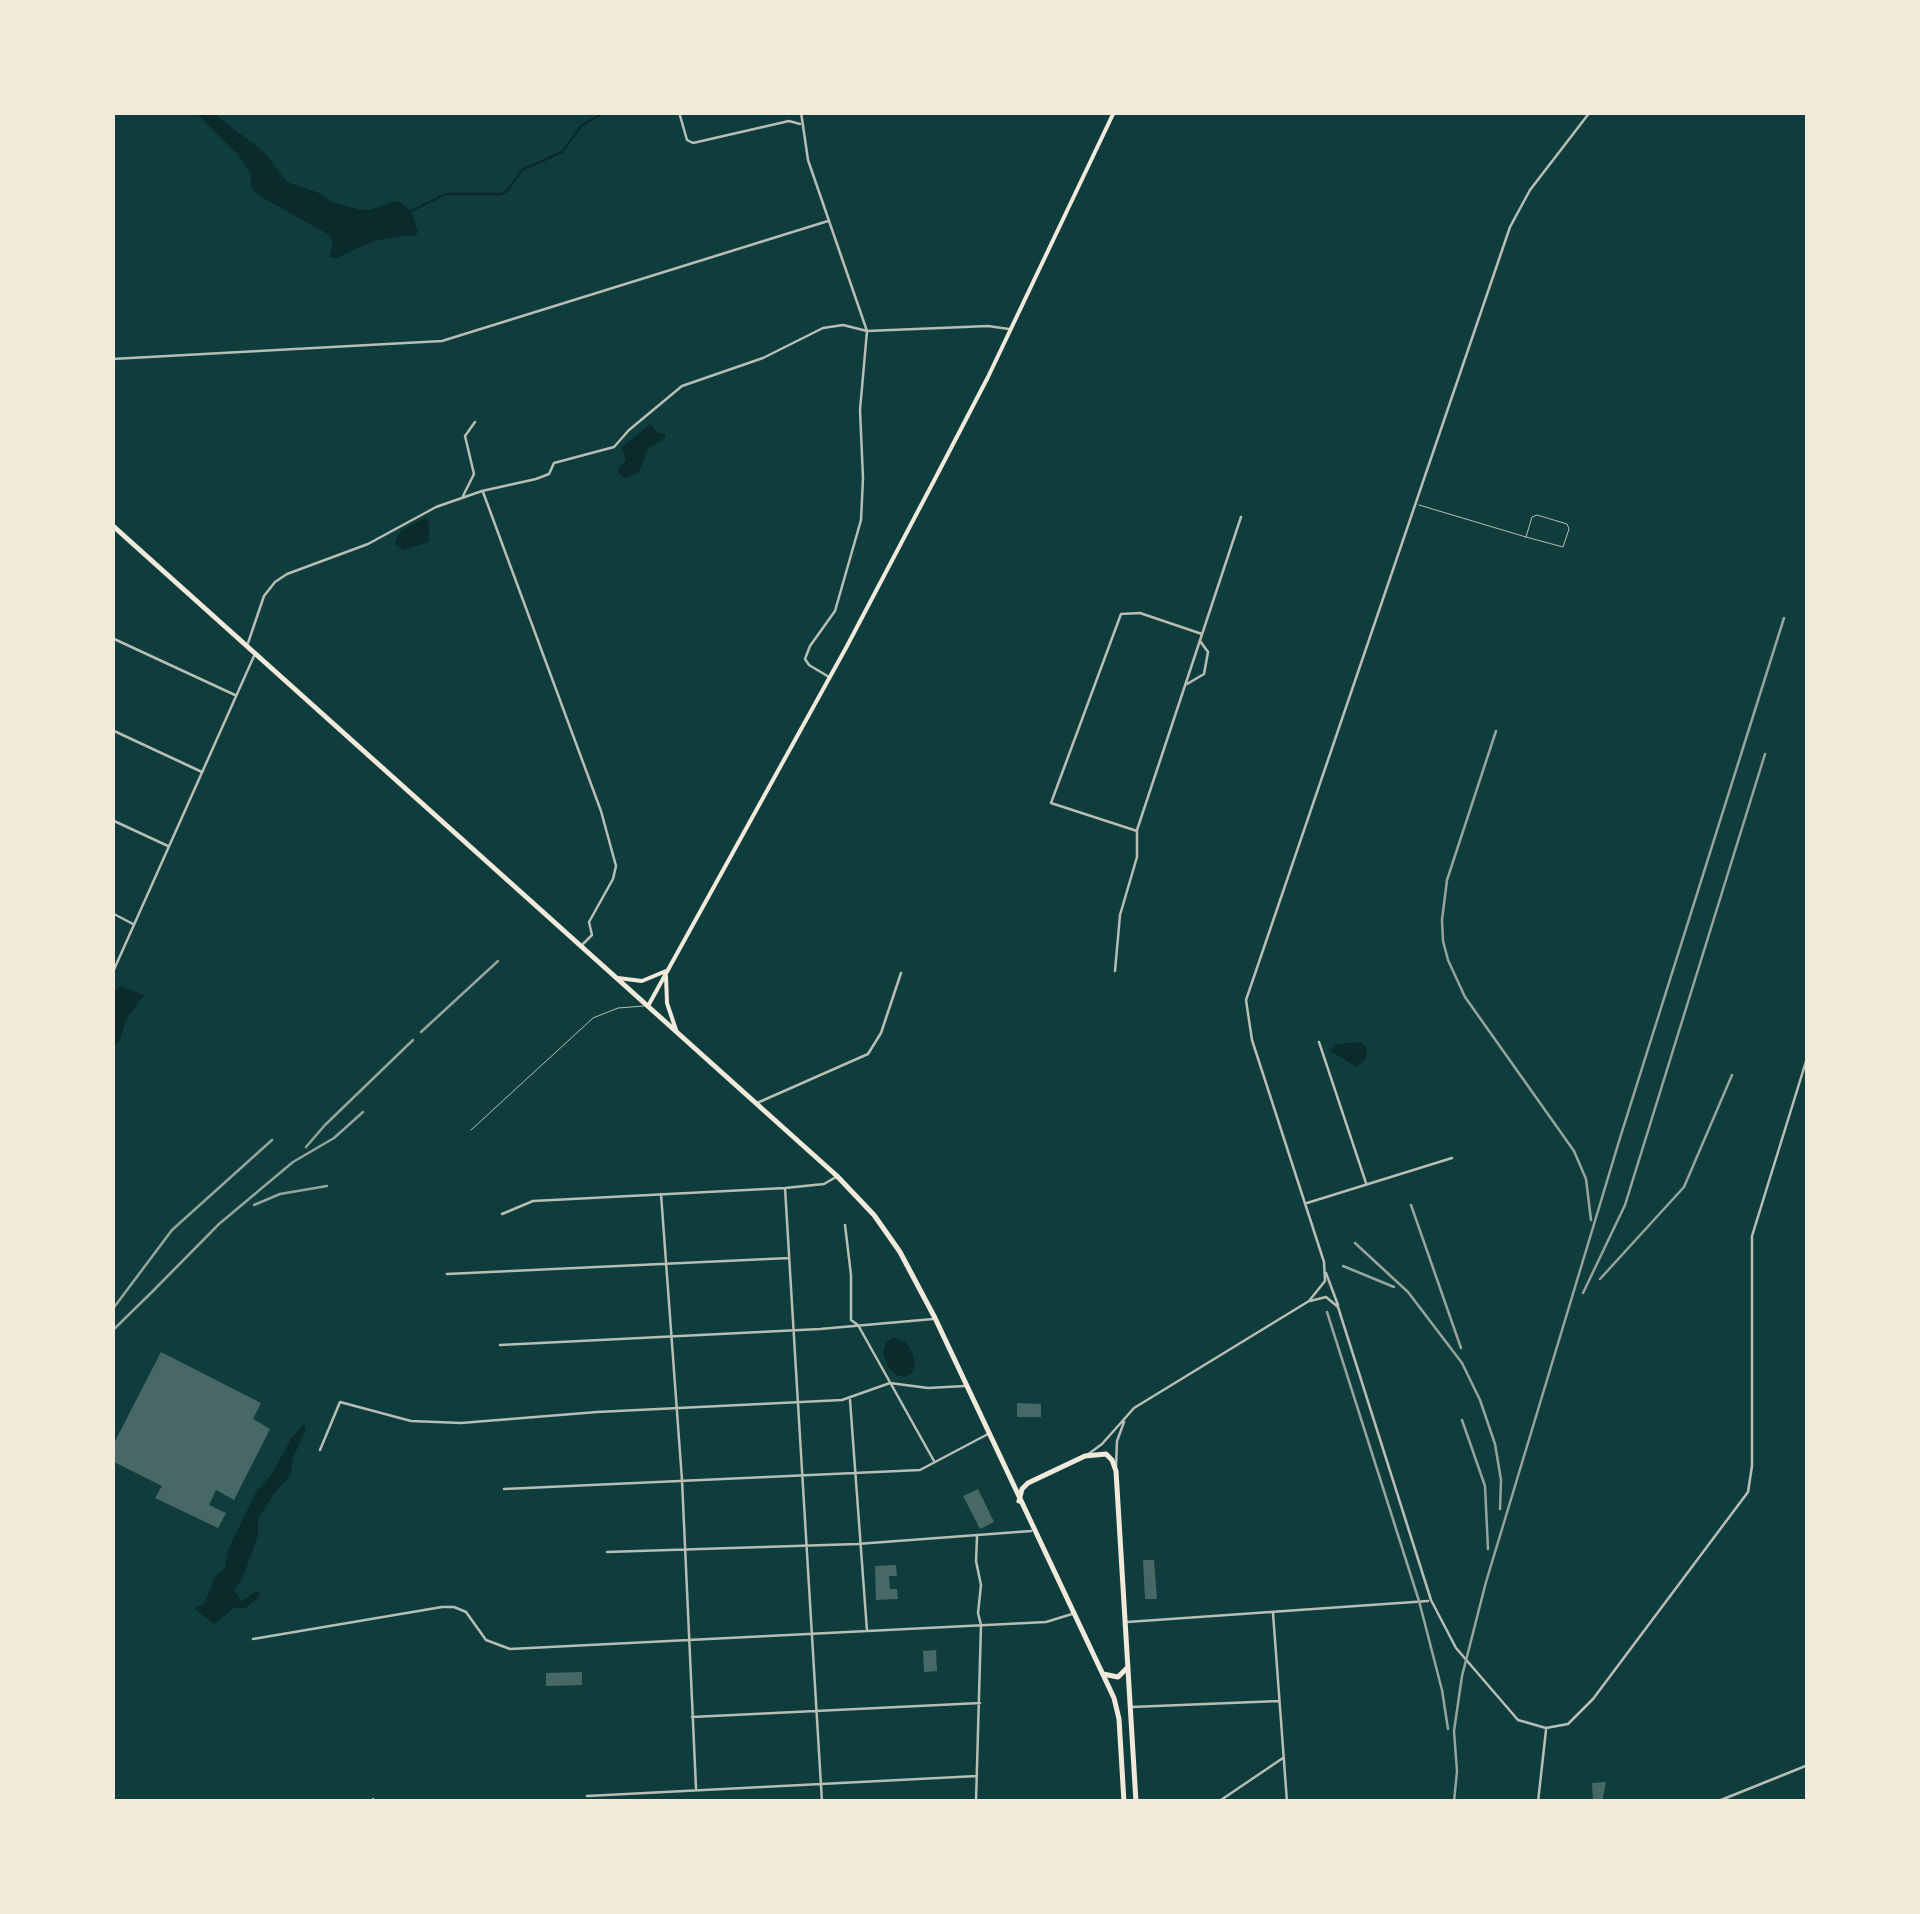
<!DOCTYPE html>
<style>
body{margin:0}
#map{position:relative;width:1920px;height:1914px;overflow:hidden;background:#0f3d3e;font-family:"Crimson Pro",serif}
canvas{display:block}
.frame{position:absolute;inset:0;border:115px solid #f1e9da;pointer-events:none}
</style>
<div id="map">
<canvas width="1920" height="1914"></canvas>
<div class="frame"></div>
</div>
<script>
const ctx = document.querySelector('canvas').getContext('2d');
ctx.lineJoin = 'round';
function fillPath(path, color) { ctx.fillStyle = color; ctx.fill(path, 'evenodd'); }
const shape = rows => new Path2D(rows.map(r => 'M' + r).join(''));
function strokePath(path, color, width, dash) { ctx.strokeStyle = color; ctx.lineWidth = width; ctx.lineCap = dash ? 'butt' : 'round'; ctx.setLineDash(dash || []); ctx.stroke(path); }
const water = shape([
 [196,113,213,113,264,152,287,182,317,192,334,203,362,210,370,210,395,201,401,203,411,211,418,232,415,236,407,235,374,241,336,258,329,257,333,242,328,234,259,196,251,188,251,174,239,156],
 [650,424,658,433,665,434,665,438,648,449,639,472,626,478,620,475,617,470,626,460,622,447],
 [425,518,429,521,429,542,403,550,396,545,395,540,402,530],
 [120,986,144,995,126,1019,120,1040,113,1047,113,993],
 [1361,1042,1367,1048,1366,1059,1357,1067,1330,1051,1336,1044],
 [893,1337,906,1342,912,1352,915,1364,912,1373,904,1377,896,1375,889,1368,883,1354,886,1343],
 [303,1424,306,1429,293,1458,290,1476,274,1493,258,1520,258,1535,242,1580,234,1590,241,1601,255,1592,260,1592,258,1598,245,1608,234,1608,214,1624,194,1608,204,1604,215,1577,225,1568,228,1550,256,1492,271,1475,291,1439]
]);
const stream = shape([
 [411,211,446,194,501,194,507,191,522,170,562,152,581,126,605,112]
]);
const building = shape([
 [161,1352,261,1403,253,1419,270,1429,234,1500,216,1490,209,1505,226,1513,218,1528,155,1498,162,1486,112,1461,112,1447],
 [1017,1403,1041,1404,1041,1417,1017,1417],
 [978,1489,994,1522,980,1529,963,1496],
 [1143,1560,1154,1560,1157,1599,1145,1599],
 [896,1565,897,1576,889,1576,890,1589,897,1589,898,1599,876,1600,875,1566],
 [936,1650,937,1671,924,1672,923,1651],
 [582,1672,582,1685,546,1686,546,1673],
 [1606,1782,1602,1802,1593,1802,1592,1783]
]);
const service = shape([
 [1419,505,1526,537,1563,547,1569,529,1567,524,1537,515,1532,517,1526,537],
 [471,1130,593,1018,618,1008,644,1006]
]);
const minor = shape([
 [679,112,687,140,693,143,789,121,800,124],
 [801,112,808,160,867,331,860,410,863,478,861,520,835,611,810,646,805,659,809,665,829,677],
 [112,359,442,341,828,221],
 [483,492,601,811,616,866,613,879,589,922,592,935,583,944],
 [463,496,474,474,465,436,475,422],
 [112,638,235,695],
 [248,643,264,596,275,582,287,574,368,544,436,507,482,491,536,479,549,474,554,463,614,447,629,430,682,386,763,358,823,328,843,325,867,331,988,326,1009,329],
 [1187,684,1204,674,1208,652,1200,641],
 [112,730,202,772],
 [112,820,168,846],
 [1137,830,1241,517],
 [112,913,133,924],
 [1115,971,1120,915,1137,857,1137,831,1051,803,1121,614,1140,613,1202,634],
 [1319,1042,1366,1183],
 [757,1103,868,1054,881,1033,901,973],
 [785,1188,822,1802],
 [661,1194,682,1480,696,1788],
 [1307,1203,1452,1158],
 [502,1214,533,1201,785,1188,824,1184,836,1177],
 [845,1225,851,1275,851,1320,858,1325,934,1461],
 [1326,1273,1338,1305],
 [447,1274,789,1258],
 [1310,1301,1326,1297,1338,1307,1431,1600,1456,1648,1518,1720,1546,1728,1568,1724,1593,1699,1748,1492,1752,1466,1752,1236,1808,1055],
 [500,1345,820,1329,933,1319],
 [850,1400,867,1631],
 [320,1450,340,1402,411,1421,461,1423,597,1412,842,1400,890,1383,928,1388,965,1386],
 [504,1489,920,1470,988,1434],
 [607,1552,857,1544,1031,1531],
 [1273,1613,1287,1802],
 [1127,1622,1428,1601],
 [253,1639,442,1607,454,1607,466,1612,486,1640,510,1649,1046,1622,1072,1614],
 [1132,1707,1279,1701],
 [692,1717,980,1703],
 [587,1796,977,1776],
 [976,1802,981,1625,978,1613,981,1585,976,1561,977,1537],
 [1218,1802,1283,1758],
 [1538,1802,1546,1730],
 [1716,1802,1808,1765]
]);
const tertiary = shape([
 [112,974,254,656],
 [1087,1455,1102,1444,1134,1408,1309,1301,1325,1281,1324,1262,1252,1040,1246,1000,1510,227,1530,190,1590,112],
 [1116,1467,1117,1441,1124,1422]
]);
const secondary = shape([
 [666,976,667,1003,676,1030],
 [618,978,642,981,666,971],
 [648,1006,847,646,937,475,988,377,1114,112]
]);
const trunk = shape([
 [112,525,837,1176,874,1215,900,1252,935,1318,1114,1698,1119,1719,1124,1802],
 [1019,1501,1022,1489,1028,1483,1085,1456,1106,1454,1112,1460,1116,1471,1136,1802],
 [1103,1674,1118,1677,1127,1668]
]);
const rail = shape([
 [1496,731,1447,880,1442,920,1443,941,1448,960,1465,997,1574,1151,1586,1179,1591,1220],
 [421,1032,498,961],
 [306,1147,325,1125,413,1040],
 [254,1205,280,1194,327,1186],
 [1411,1205,1461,1348],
 [1355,1243,1408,1292,1462,1363,1480,1400,1495,1444,1501,1480,1500,1509],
 [1343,1266,1394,1287],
 [1600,1279,1684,1187,1732,1075],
 [1583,1293,1625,1205,1765,754],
 [146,1298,219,1224,293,1162,334,1138,363,1112],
 [112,1310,172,1230,272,1140],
 [1327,1312,1419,1601,1442,1690,1448,1729],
 [112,1331,155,1289],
 [1462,1420,1485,1486,1488,1549],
 [373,1799,373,1802],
 [1454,1802,1457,1771,1454,1731,1462,1676,1486,1582,1620,1138,1784,618]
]);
fillPath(water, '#0a2a2b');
strokePath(stream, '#0a2a2b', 2.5);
fillPath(building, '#486865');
strokePath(service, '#b8beb3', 1);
strokePath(minor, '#b8beb3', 2.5);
strokePath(tertiary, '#b8beb3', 2.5);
strokePath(secondary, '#f1e9da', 4);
strokePath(trunk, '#f1e9da', 5);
strokePath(rail, '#97a49c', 2.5);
</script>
